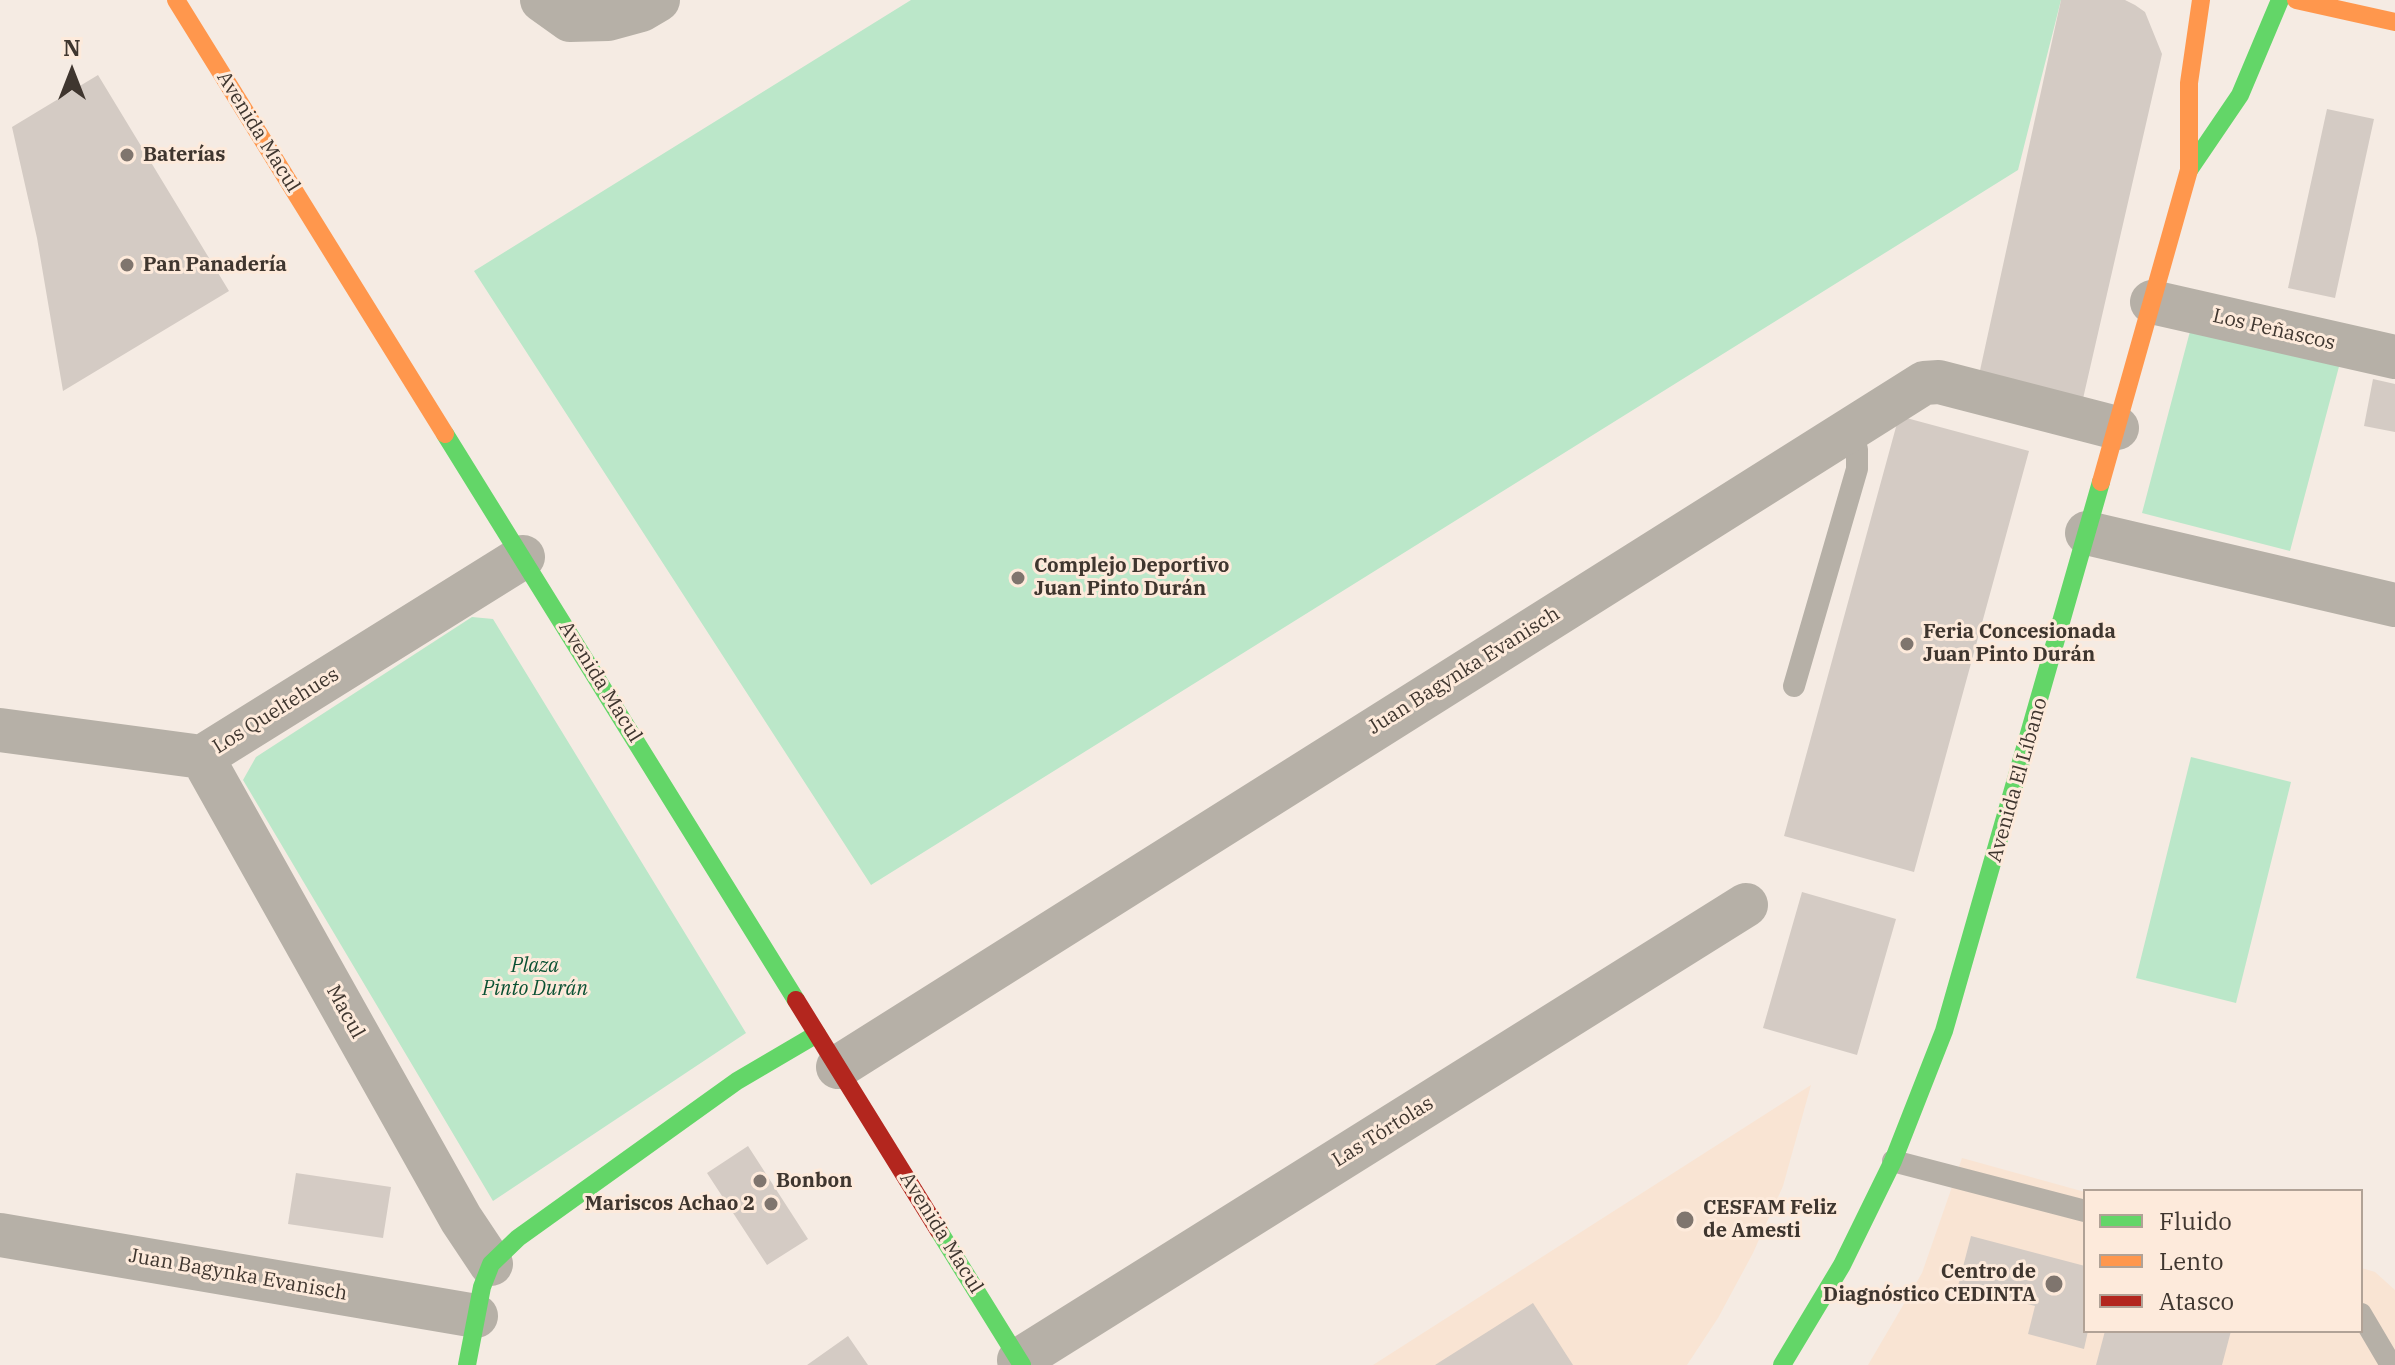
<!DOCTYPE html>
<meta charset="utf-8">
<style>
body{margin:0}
#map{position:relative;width:2395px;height:1365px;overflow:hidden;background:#f5ebe3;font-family:"IBM Plex Serif",serif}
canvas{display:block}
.legend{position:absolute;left:2083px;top:1189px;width:280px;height:144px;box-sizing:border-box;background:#fdeadb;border:2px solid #b1a296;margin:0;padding:10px 14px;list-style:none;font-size:24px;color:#3f362f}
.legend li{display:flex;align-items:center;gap:16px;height:40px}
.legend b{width:40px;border:2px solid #b1a296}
.north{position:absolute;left:32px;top:32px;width:80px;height:80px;-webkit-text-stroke:6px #fdeadb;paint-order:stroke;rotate:0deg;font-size:22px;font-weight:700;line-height:32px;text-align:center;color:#3f362f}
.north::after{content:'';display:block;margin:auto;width:28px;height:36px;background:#3f362f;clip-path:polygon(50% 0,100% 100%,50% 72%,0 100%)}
</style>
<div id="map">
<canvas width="2395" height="1365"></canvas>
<ul class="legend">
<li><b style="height:10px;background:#63d668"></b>Fluido</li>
<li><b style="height:10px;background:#ff974d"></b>Lento</li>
<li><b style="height:10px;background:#b3261e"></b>Atasco</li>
</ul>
<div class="north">N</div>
</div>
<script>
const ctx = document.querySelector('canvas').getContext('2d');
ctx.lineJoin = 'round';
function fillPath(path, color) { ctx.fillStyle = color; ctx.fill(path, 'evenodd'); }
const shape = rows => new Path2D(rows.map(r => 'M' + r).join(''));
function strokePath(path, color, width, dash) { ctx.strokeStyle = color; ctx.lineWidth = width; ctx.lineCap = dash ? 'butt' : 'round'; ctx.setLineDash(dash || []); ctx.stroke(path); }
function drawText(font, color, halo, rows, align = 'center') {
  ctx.font = font + ' "IBM Plex Serif",serif'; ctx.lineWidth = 6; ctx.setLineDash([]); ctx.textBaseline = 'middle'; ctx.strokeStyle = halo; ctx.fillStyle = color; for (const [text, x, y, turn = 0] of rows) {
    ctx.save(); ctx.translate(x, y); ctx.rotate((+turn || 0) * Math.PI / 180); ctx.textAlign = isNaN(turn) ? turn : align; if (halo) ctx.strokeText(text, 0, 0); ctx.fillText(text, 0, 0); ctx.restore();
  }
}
const built = shape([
 [1811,1085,1783,1186,1753,1253,1718,1318,1687,1365,1373,1365],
 [1962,1158,2085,1192,2085,1331,2361,1331,2361,1268,2375,1272,2395,1290,2395,1365,1868,1365,1922,1273]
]);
const green = shape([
 [911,0,2061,0,2018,170,871,885,474,271],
 [2193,320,2341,359,2290,551,2142,513],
 [472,617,493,619,746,1033,493,1201,243,780,256,757],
 [2191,757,2291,782,2236,1003,2136,978]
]);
const building = shape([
 [2061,0,2125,0,2135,5,2145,12,2162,54,2082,403,1979,375],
 [98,75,229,291,63,391,37,238,12,127],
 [2327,109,2374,119,2335,298,2288,288],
 [2373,379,2395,384,2395,432,2364,426],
 [1899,416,2029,451,1914,872,1784,836],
 [1802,892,1896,919,1857,1055,1763,1028],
 [748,1146,808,1239,767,1265,707,1173],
 [296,1173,391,1187,383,1238,288,1224],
 [1971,1236,2085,1266,2085,1331,2088,1331,2084,1349,2028,1334,2035,1306,1958,1286],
 [1533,1303,1573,1365,1435,1365],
 [2105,1331,2231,1331,2222,1365,2096,1365],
 [848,1336,868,1365,807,1365]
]);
const lane = shape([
 [1794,686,1857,469,1857,449,1847,430],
 [1893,1161,2085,1211],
 [2361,1314,2391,1365]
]);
const street = shape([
 [542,0,570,20,608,19,641,10,658,0],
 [2152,302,2395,357],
 [2087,533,2395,605],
 [0,730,202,757,523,557],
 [202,757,461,1219,491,1264],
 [838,1067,1924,383,1939,382,2117,428],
 [0,1235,476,1316],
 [1019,1360,1746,905]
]);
const fast = shape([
 [2189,170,2240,95,2280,0],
 [445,434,796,1000],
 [939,1231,1022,1365],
 [467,1365,482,1287,491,1264,518,1238,737,1081,817,1034],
 [1782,1365,1842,1265,1893,1161,1944,1031,2101,482]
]);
const slow = shape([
 [176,0,445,434],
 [2296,0,2395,22],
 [2101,482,2189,170,2189,83,2201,0]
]);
const jam = shape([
 [796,1000,939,1231]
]);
const markers = [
 [127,155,8,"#7f756e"],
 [127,265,8,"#7f756e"],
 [1018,578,8,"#7f756e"],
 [1907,644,8,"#7f756e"],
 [760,1181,8,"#7f756e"],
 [771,1204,8,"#7f756e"],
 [1685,1220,10,"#7f756e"],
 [2054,1284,10,"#7f756e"]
];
const streetNames = [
 ["Avenida Macul",258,132,58],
 ["Los Peñascos",2274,330,13],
 ["Juan Bagynka Evanisch",1464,671,-32],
 ["Avenida Macul",600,682,58],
 ["Los Queltehues",276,711,-32],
 ["Avenida El Líbano",2018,780,-74],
 ["Macul",345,1012,61],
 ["Las Tórtolas",1383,1132,-32],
 ["Avenida Macul",941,1233,58],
 ["Juan Bagynka Evanisch",238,1275,10]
];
const poiNames = [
 ["Baterías",143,155],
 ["Pan Panadería",143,265],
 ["Complejo Deportivo",1034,566],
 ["Juan Pinto Durán",1034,589],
 ["Feria Concesionada",1923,632],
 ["Juan Pinto Durán",1923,655],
 ["Bonbon",776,1181],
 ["Mariscos Achao 2",755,1204,"right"],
 ["CESFAM Feliz",1703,1208],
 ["de Amesti",1703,1231],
 ["Centro de",2036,1272,"right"],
 ["Diagnóstico CEDINTA",2036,1295,"right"]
];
const parkNames = [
 ["Plaza",535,966],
 ["Pinto Durán",535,989]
];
fillPath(built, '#f9e4d3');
fillPath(green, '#bbe7c9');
fillPath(building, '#d4cbc4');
strokePath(lane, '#b6b0a7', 22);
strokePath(street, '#b6b0a7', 44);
strokePath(fast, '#63d668', 18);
strokePath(slow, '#ff974d', 18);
strokePath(jam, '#b3261e', 18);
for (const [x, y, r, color] of markers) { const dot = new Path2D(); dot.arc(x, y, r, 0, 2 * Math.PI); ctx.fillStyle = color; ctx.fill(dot); strokePath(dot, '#fdeadb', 3); }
drawText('20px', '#3f362f', '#fdeadb', streetNames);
drawText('bold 20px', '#3f362f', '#fdeadb', poiNames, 'left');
drawText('italic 20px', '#0a5133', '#fdeadb', parkNames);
</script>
